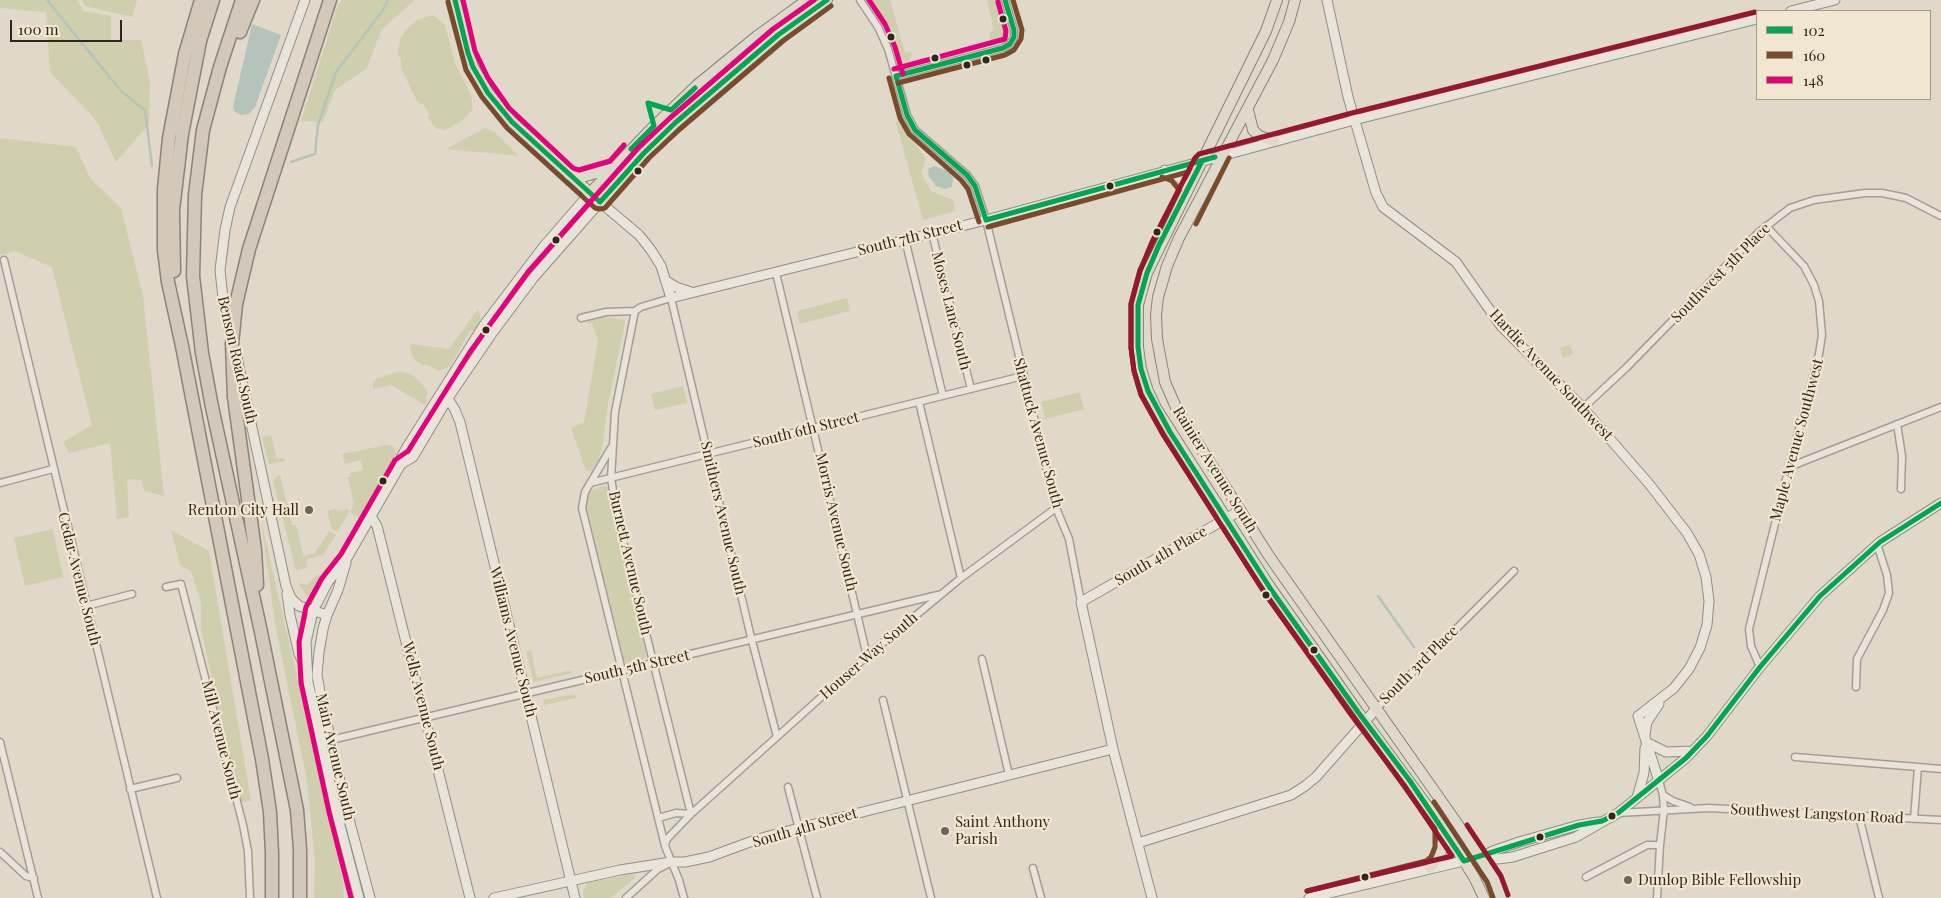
<!DOCTYPE html>
<style>
body{margin:0}
#map{position:relative;width:1941px;height:898px;overflow:hidden;background:#e0d8c9;font-family:"Playfair Display",serif}
canvas{display:block}
.legend{position:absolute;left:1756px;top:10px;width:175px;height:90px;box-sizing:border-box;background:#f1e6cf;border:1px solid #a49988;margin:0;padding:6px 9px;list-style:none;font-size:15px;color:#31261d}
.legend li{display:flex;align-items:center;gap:10px;height:25px}
.legend b{width:25px;border:1px solid #a49988}
.scale{position:absolute;left:10px;top:20px;width:112px;height:22px;box-sizing:border-box;border:2px solid #31261d;border-top:0;padding-left:6px;font-size:15px;line-height:18px;white-space:nowrap;color:#31261d;-webkit-text-stroke:4px #f1e6cf;paint-order:stroke}
</style>
<div id="map">
<canvas width="1941" height="898"></canvas>
<ul class="legend">
<li><b style="height:6px;background:#00a651"></b>102</li>
<li><b style="height:6px;background:#7a4b2a"></b>160</li>
<li><b style="height:6px;background:#e5007d"></b>148</li>
</ul>
<div class="scale">100 m</div>
</div>
<script>
const ctx = document.querySelector('canvas').getContext('2d');
ctx.lineJoin = 'round';
function fillPath(path, color) { ctx.fillStyle = color; ctx.fill(path, 'evenodd'); }
const shape = rows => new Path2D(rows.map(r => 'M' + r).join(''));
function strokePath(path, color, width, dash) { ctx.strokeStyle = color; ctx.lineWidth = width; ctx.lineCap = dash ? 'butt' : 'round'; ctx.setLineDash(dash || []); ctx.stroke(path); }
function drawText(font, color, halo, rows, align = 'center') {
  ctx.font = font + ' "Playfair Display",serif'; ctx.lineWidth = 4.5; ctx.setLineDash([]); ctx.textBaseline = 'middle'; ctx.strokeStyle = halo; ctx.fillStyle = color; for (const [text, x, y, turn = 0] of rows) {
    ctx.save(); ctx.translate(x, y); ctx.rotate((+turn || 0) * Math.PI / 180); ctx.textAlign = isNaN(turn) ? turn : align; if (halo) ctx.strokeText(text, 0, 0); ctx.fillText(text, 0, 0); ctx.restore();
  }
}
const green = shape([
 [0,0,77,0,83,11,111,16,111,40,141,40,150,81,149,124,116,162,96,120,50,72,46,12,0,8],
 [82,0,137,0,132,17,85,6],
 [342,0,415,0,382,29,366,69,335,90,323,122,301,121,338,5],
 [871,0,890,0,905,53,910,52,912,53,908,63,898,56,889,29],
 [987,0,997,0,1005,32,1004,35,996,42,993,42,990,39,990,32,994,30],
 [433,15,445,25,455,63,471,95,473,109,463,120,445,130,437,129,430,121,428,117,430,115,423,104,418,103,401,68,401,58,398,56,398,50,401,37,407,29,417,20],
 [898,120,926,159,921,173,931,191,953,200,955,211,923,220,896,123],
 [485,128,495,132,519,156,446,149],
 [0,138,76,147,90,178,121,208,143,296,164,496,145,491,141,480,127,479,129,517,117,519,110,443,69,453,63,442,92,425,52,267,15,251,0,255],
 [847,298,850,311,800,324,797,311],
 [478,309,481,320,474,331,470,331,450,366,439,371,425,364,424,366,414,359,411,352,410,344,449,349],
 [604,317,624,320,625,322,607,409,603,444,598,461,591,471,586,471,571,428,584,422,598,341,592,323,588,324,588,321],
 [1570,345,1573,354,1563,358,1560,348],
 [397,372,404,372,414,376,425,387,428,394,426,396,427,401,425,405,391,385,373,389,373,384,376,379],
 [683,386,687,403,655,410,651,394],
 [1080,392,1084,409,1045,419,1041,402],
 [271,435,277,459,284,458,285,461,269,464,262,437],
 [387,445,394,447,396,454,385,472,387,473,360,518,350,512,354,504,348,477,351,477,350,473,363,470,361,460,345,464,342,454],
 [280,475,292,525,296,525,303,556,315,553,329,531,336,535,323,555,307,559,306,568,296,570,273,481,277,476],
 [602,486,608,487,611,492,614,524,646,653,646,657,642,660,630,663,624,662,623,660,585,507,587,493],
 [336,509,337,511,348,509,349,512,337,532,332,529,327,511],
 [261,521,320,776,343,883,344,898,314,898,315,860,307,781,275,623],
 [53,529,63,577,25,586,14,538],
 [171,530,209,551,251,801,240,802,201,629,201,603,191,571,180,565],
 [318,574,323,580,317,594,312,596,307,596,298,583,307,585],
 [531,650,537,678,571,670,572,673,534,682,526,651],
 [575,694,576,698,544,705,543,700],
 [634,874,635,878,611,898,584,898,583,892,587,883]
]);
const water = shape([
 [252,24,281,35,255,107,249,114,241,115,235,112,233,107],
 [934,166,948,171,953,177,952,187,945,189,936,186,929,177,928,169]
]);
const stream = shape([
 [47,0,121,91,145,110,152,166],
 [291,162,315,154,318,125,336,72,383,10,388,0],
 [1378,596,1414,647]
]);
const street = shape([
 [860,0,878,27,888,49,907,115,915,130,967,175,975,186,986,220,1056,508,1069,539,1081,602],
 [896,76,1003,48,1010,44,1014,37,1014,30,1005,0],
 [932,233,971,389],
 [905,239,943,396],
 [4,260,157,898],
 [776,273,867,656],
 [635,311,615,412,611,478,618,521,691,814],
 [581,318,606,312,635,311,641,307,671,298,750,633,777,737],
 [919,402,961,578],
 [1583,408,1627,367,1759,232,1790,208,1814,200,1865,193,1882,193,1906,198,1941,216],
 [1897,424,1902,456,1901,489],
 [611,448,585,492,582,508,665,846,679,880,684,898],
 [1789,467,1941,407],
 [0,483,53,469],
 [590,483,1023,376],
 [166,587,181,584,243,825,248,851,250,898],
 [86,606,132,594],
 [982,659,1009,775],
 [1760,667,1751,646,1749,629,1789,467,1819,354,1822,335,1819,301,1814,285,1804,266,1766,226],
 [1856,687,1857,659,1883,610,1889,593,1887,575,1877,544],
 [883,700,931,898],
 [1376,709,1514,571],
 [331,740,942,594],
 [0,742,38,898],
 [1795,757,1918,767,1914,819],
 [1918,767,1941,769],
 [788,787,817,898],
 [130,789,177,778],
 [1663,795,1673,801,1690,807],
 [1618,813,1709,808,1941,820],
 [1859,816,1879,898],
 [658,818,676,813,691,814],
 [665,845,667,839,691,814,867,656,961,578,1056,508],
 [0,852,26,876,34,878],
 [1033,868,1041,898],
 [1586,877,1647,845,1660,845],
 [626,898,658,869,668,864],
 [1657,898,1660,845,1664,810,1663,795,1659,781]
]);
const secondary = shape([
 [1327,0,1348,97,1376,193,1383,207,1456,262,1501,326,1583,408,1650,485,1687,533,1699,554,1706,577,1709,601,1707,625,1700,648,1689,669,1674,688,1638,716,1659,781],
 [1791,11,1835,0],
 [1165,170,1176,175,1182,180,1187,190],
 [665,280,676,287,691,292],
 [230,333,224,308,220,270,225,230,230,207,305,0],
 [236,353,286,586,291,598,299,606,327,615],
 [443,390,455,410,460,422,575,898],
 [401,464,402,456,407,447,484,325,544,246,590,193],
 [371,516,377,526,470,898],
 [346,563,338,590,327,615,323,629,319,652,317,675,321,697,346,808,370,898],
 [287,594,290,615,299,654,305,666],
 [1645,735,1647,722,1659,704],
 [1646,742,1666,752,1693,751],
 [1637,798,1644,773,1645,748],
 [1138,843,1291,795,1305,786,1316,777,1376,709],
 [1480,857,1498,859,1513,857,1576,837,1618,813,1637,798,1686,758,1707,736,1760,667,1820,596,1880,542,1941,503],
 [359,898,336,810,308,682,306,642,313,611,328,582,347,558,401,464,413,457,448,398,493,332,534,277,600,202,639,235,651,250,661,266,671,298,986,220,1354,120,1757,19],
 [494,898,620,870,671,862,685,862,709,857,758,839,799,828,1113,749],
 [1152,898,1113,749,1081,602,1241,510],
 [1309,898,1480,857,1493,851,1519,842,1579,825,1598,822]
]);
const primary = shape([
 [455,0,468,53,473,67,488,93,512,122,600,202,644,153,675,123,778,35,827,0],
 [1277,0,1266,31,1147,273,1138,305,1138,347,1141,369,1148,391,1156,408,1266,581,1358,712,1442,826,1474,877,1484,898],
 [1295,0,1289,22,1273,60,1179,238,1167,266,1158,297,1156,315,1157,339,1165,382,1178,412,1269,556,1461,829,1494,879,1501,898],
 [1248,110,1253,130,1259,136,1274,141],
 [569,175,579,178,610,169],
 [590,193,654,126,697,85,757,36,807,0],
 [1430,868,1440,856,1443,840,1442,829]
]);
const highway = shape([
 [201,0,185,54,169,138,164,189,164,250,168,282,182,346,262,759,270,812,272,853,272,898],
 [242,0,220,67,203,130,195,195,193,276,202,353,212,407,261,632,297,810,300,849,300,898],
 [240,32,253,0],
 [174,271,173,210,182,134,200,41,213,0],
 [236,304,249,249,330,0],
 [234,397,255,550,257,585]
]);
const highwayBridge = shape([
 [234,397,232,344,236,304]
]);
const bus1 = shape([
 [455,0,468,53,473,67,488,93,512,122,600,202,644,153,675,123,778,35,827,0],
 [896,76,907,115,915,130,967,175,975,186,986,220],
 [896,76,1003,48,1010,44,1014,37,1014,30,1005,0],
 [631,149,654,126,648,103,671,110,695,88],
 [1202,161,1159,245,1147,273,1138,305,1138,347,1141,369,1148,391,1170,432,1272,591,1358,712,1410,781,1464,861,1579,825,1602,821,1618,813,1686,758,1707,736,1760,667,1820,596,1880,542,1941,503],
 [986,220,1215,157]
]);
const bus2 = shape([
 [448,2,466,70,482,97,507,128,595,208,600,209,605,208,649,158,680,129,783,41,831,6],
 [889,78,900,118,909,134,961,180,968,189,979,222],
 [898,83,1005,55,1014,50,1021,39,1022,30,1013,0],
 [1162,177,1172,181,1179,190,1140,270,1131,304,1131,348,1134,371,1141,394,1164,436,1266,595,1435,829,1435,847,1431,857,1426,861,1307,891],
 [1196,224,1229,158],
 [988,227,1188,172],
 [1434,802,1487,882,1493,898]
]);
const bus3 = shape([
 [463,0,475,51,488,78,509,108,573,168,579,170,610,161,624,145],
 [869,0,885,24,895,47,903,74],
 [894,69,1005,39,1006,31,998,2],
 [351,898,329,812,301,683,299,642,306,607,322,578,341,554,395,460,408,451,470,352,528,272,638,148,670,118,773,29,814,0]
]);
const bus4 = shape([
 [1467,825,1501,876,1508,895],
 [1307,891,1452,856,1404,785,1352,716,1266,595,1164,436,1141,395,1134,371,1131,348,1131,304,1140,271,1152,242,1195,158,1199,154,1352,113,1755,12]
]);
const markers = [
 [1003,19,4.5,"#31261d"],
 [891,37,4.5,"#31261d"],
 [935,58,4.5,"#31261d"],
 [986,60,4.5,"#31261d"],
 [967,65,4.5,"#31261d"],
 [638,171,4.5,"#31261d"],
 [1110,186,4.5,"#31261d"],
 [1157,232,4.5,"#31261d"],
 [556,240,4.5,"#31261d"],
 [486,330,4.5,"#31261d"],
 [383,481,4.5,"#31261d"],
 [309,510,5,"#6e6459"],
 [1266,595,4.5,"#31261d"],
 [1314,650,4.5,"#31261d"],
 [1612,816,4.5,"#31261d"],
 [945,831,5,"#6e6459"],
 [1540,837,4.5,"#31261d"],
 [1365,877,4.5,"#31261d"],
 [1628,880,5,"#6e6459"]
];
const streetNames = [
 ["South 7th Street",910,238,-14],
 ["Southwest 5th Place",1721,273,-45],
 ["Moses Lane South",951,311,76],
 ["Benson Road South",237,360,77],
 ["Hardie Avenue Southwest",1551,375,47],
 ["South 6th Street",806,430,-14],
 ["Shattuck Avenue South",1038,433,75],
 ["Maple Avenue Southwest",1797,440,-75],
 ["Rainier Avenue South",1215,470,58],
 ["Smithers Avenue South",723,518,77],
 ["Morris Avenue South",836,522,77],
 ["South 4th Place",1161,556,-30],
 ["Burnett Avenue South",630,563,77],
 ["Cedar Avenue South",79,579,76],
 ["Williams Avenue South",513,642,76],
 ["Houser Way South",869,656,-41],
 ["South 3rd Place",1419,665,-45],
 ["South 5th Street",637,667,-13],
 ["Wells Avenue South",423,706,76],
 ["Mill Avenue South",221,740,76],
 ["Main Avenue South",335,757,77],
 ["Southwest Langston Road",1817,814,3],
 ["South 4th Street",805,828,-16]
];
const poiNames = [
 ["Renton City Hall",299,510,"right"],
 ["Saint Anthony",955,822],
 ["Parish",955,839],
 ["Dunlop Bible Fellowship",1638,880]
];
fillPath(green, '#cfcead');
fillPath(water, '#b5c4ba');
strokePath(stream, '#b5c4ba', 2.5);
strokePath(street, '#a59d93', 9);
strokePath(secondary, '#948d83', 11);
strokePath(primary, '#8a8379', 12);
strokePath(highway, '#8a8379', 15);
strokePath(street, '#e8e4da', 6);
strokePath(secondary, '#e8e4da', 9);
strokePath(primary, '#dfd9cc', 10);
strokePath(highway, '#d2c9bb', 12);
strokePath(highwayBridge, '#8a8379', 15, []);
strokePath(highwayBridge, '#d2c9bb', 12);
strokePath(bus1, '#00a651', 5);
strokePath(bus2, '#7a4b2a', 5);
strokePath(bus3, '#e5007d', 5);
strokePath(bus4, '#96172e', 5);
for (const [x, y, r, color] of markers) { const dot = new Path2D(); dot.arc(x, y, r, 0, 2 * Math.PI); ctx.fillStyle = color; ctx.fill(dot); strokePath(dot, '#f1e6cf', 2); }
drawText('15px', '#31261d', '#f1e6cf', streetNames);
drawText('15px', '#31261d', '#f1e6cf', poiNames, 'left');
</script>
